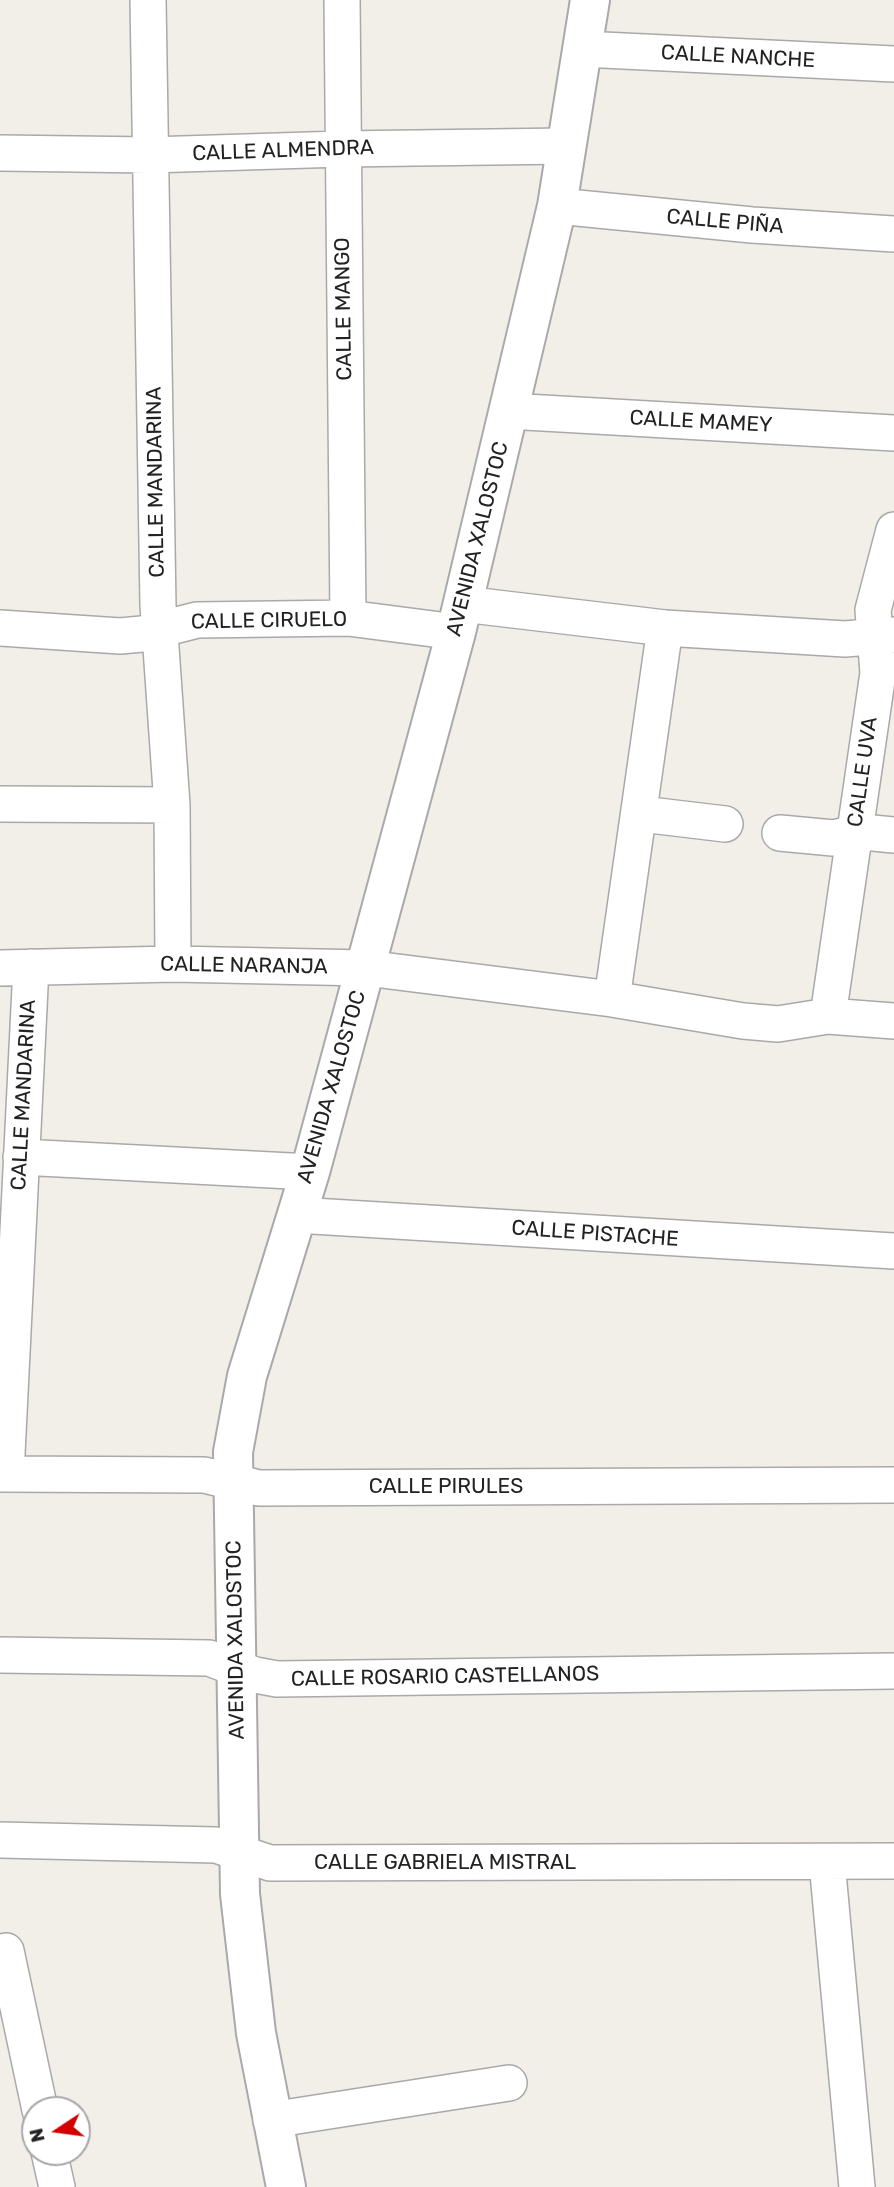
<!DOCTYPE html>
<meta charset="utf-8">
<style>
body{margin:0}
#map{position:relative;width:894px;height:2187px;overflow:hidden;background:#f2efe9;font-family:Rubik,sans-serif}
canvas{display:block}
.north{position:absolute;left:21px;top:2096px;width:70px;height:70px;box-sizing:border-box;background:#fff;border:2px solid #a7a7a7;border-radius:50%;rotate:257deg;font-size:19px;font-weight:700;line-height:28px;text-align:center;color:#222}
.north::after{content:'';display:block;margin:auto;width:24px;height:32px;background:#d40000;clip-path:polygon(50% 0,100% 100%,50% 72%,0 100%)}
</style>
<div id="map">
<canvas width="894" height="2187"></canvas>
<div class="north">N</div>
</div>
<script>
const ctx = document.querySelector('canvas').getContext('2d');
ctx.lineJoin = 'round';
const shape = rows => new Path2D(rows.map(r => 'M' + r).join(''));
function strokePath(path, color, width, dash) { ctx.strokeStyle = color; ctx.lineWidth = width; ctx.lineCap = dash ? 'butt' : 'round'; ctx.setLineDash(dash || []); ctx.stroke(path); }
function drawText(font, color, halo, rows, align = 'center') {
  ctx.font = font + ' Rubik,sans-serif'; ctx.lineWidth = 5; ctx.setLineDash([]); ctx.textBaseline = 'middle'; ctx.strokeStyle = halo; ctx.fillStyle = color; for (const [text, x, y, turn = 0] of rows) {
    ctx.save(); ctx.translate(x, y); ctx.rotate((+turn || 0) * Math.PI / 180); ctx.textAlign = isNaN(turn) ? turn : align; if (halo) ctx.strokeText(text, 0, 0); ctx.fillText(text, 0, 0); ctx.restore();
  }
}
const minor = shape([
 [148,0,158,605,172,805,173,964],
 [342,0,348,618],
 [582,49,894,64],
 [0,153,150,155,341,149,566,146],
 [557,206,752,225,894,234],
 [508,411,894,433],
 [463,604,665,628,845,639,894,635],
 [0,628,120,636,142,634,197,620,348,618,456,632],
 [0,804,172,805],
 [641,814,725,824],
 [780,833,833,838,863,832,894,835],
 [0,968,173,964,366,968,612,999,743,1021,778,1024,828,1016,894,1021],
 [612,999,665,628],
 [828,1016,878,673,873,610,894,530],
 [21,1157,310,1172],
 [296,1215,894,1251],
 [0,1474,204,1475,259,1488,894,1485],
 [6,1474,31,967],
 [0,1655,209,1658,255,1675,277,1679,894,1671],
 [0,1840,216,1845,270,1863,894,1861],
 [827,1862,857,2187],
 [6,1951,40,2110],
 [271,2120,509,2083],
 [49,2152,57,2187]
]);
const tertiary = shape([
 [286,2187,256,2033,240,1894,233,1452,247,1376,310,1172,456,632,557,206,590,0]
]);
const streetNames = [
 ["CALLE NANCHE",738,57,3],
 ["CALLE ALMENDRA",283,151,-2],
 ["CALLE PIÑA",725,222,5],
 ["CALLE MANGO",344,309,-91],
 ["CALLE MAMEY",701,422,3],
 ["CALLE MANDARINA",156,482,-91],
 ["AVENIDA XALOSTOC",478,539,-76],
 ["CALLE CIRUELO",269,621,-1],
 ["CALLE UVA",863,772,-82],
 ["CALLE NARANJA",244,966,1],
 ["AVENIDA XALOSTOC",332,1087,-74],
 ["CALLE MANDARINA",24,1095,-87],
 ["CALLE PISTACHE",595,1234,4],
 ["CALLE PIRULES",446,1487],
 ["AVENIDA XALOSTOC",236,1640,-91],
 ["CALLE ROSARIO CASTELLANOS",445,1677,-1],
 ["CALLE GABRIELA MISTRAL",445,1863]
];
strokePath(minor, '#a9a9a9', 38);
strokePath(tertiary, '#a9a9a9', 42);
strokePath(minor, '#fff', 35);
strokePath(tertiary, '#fff', 38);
drawText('21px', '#222', '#fff', streetNames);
</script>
